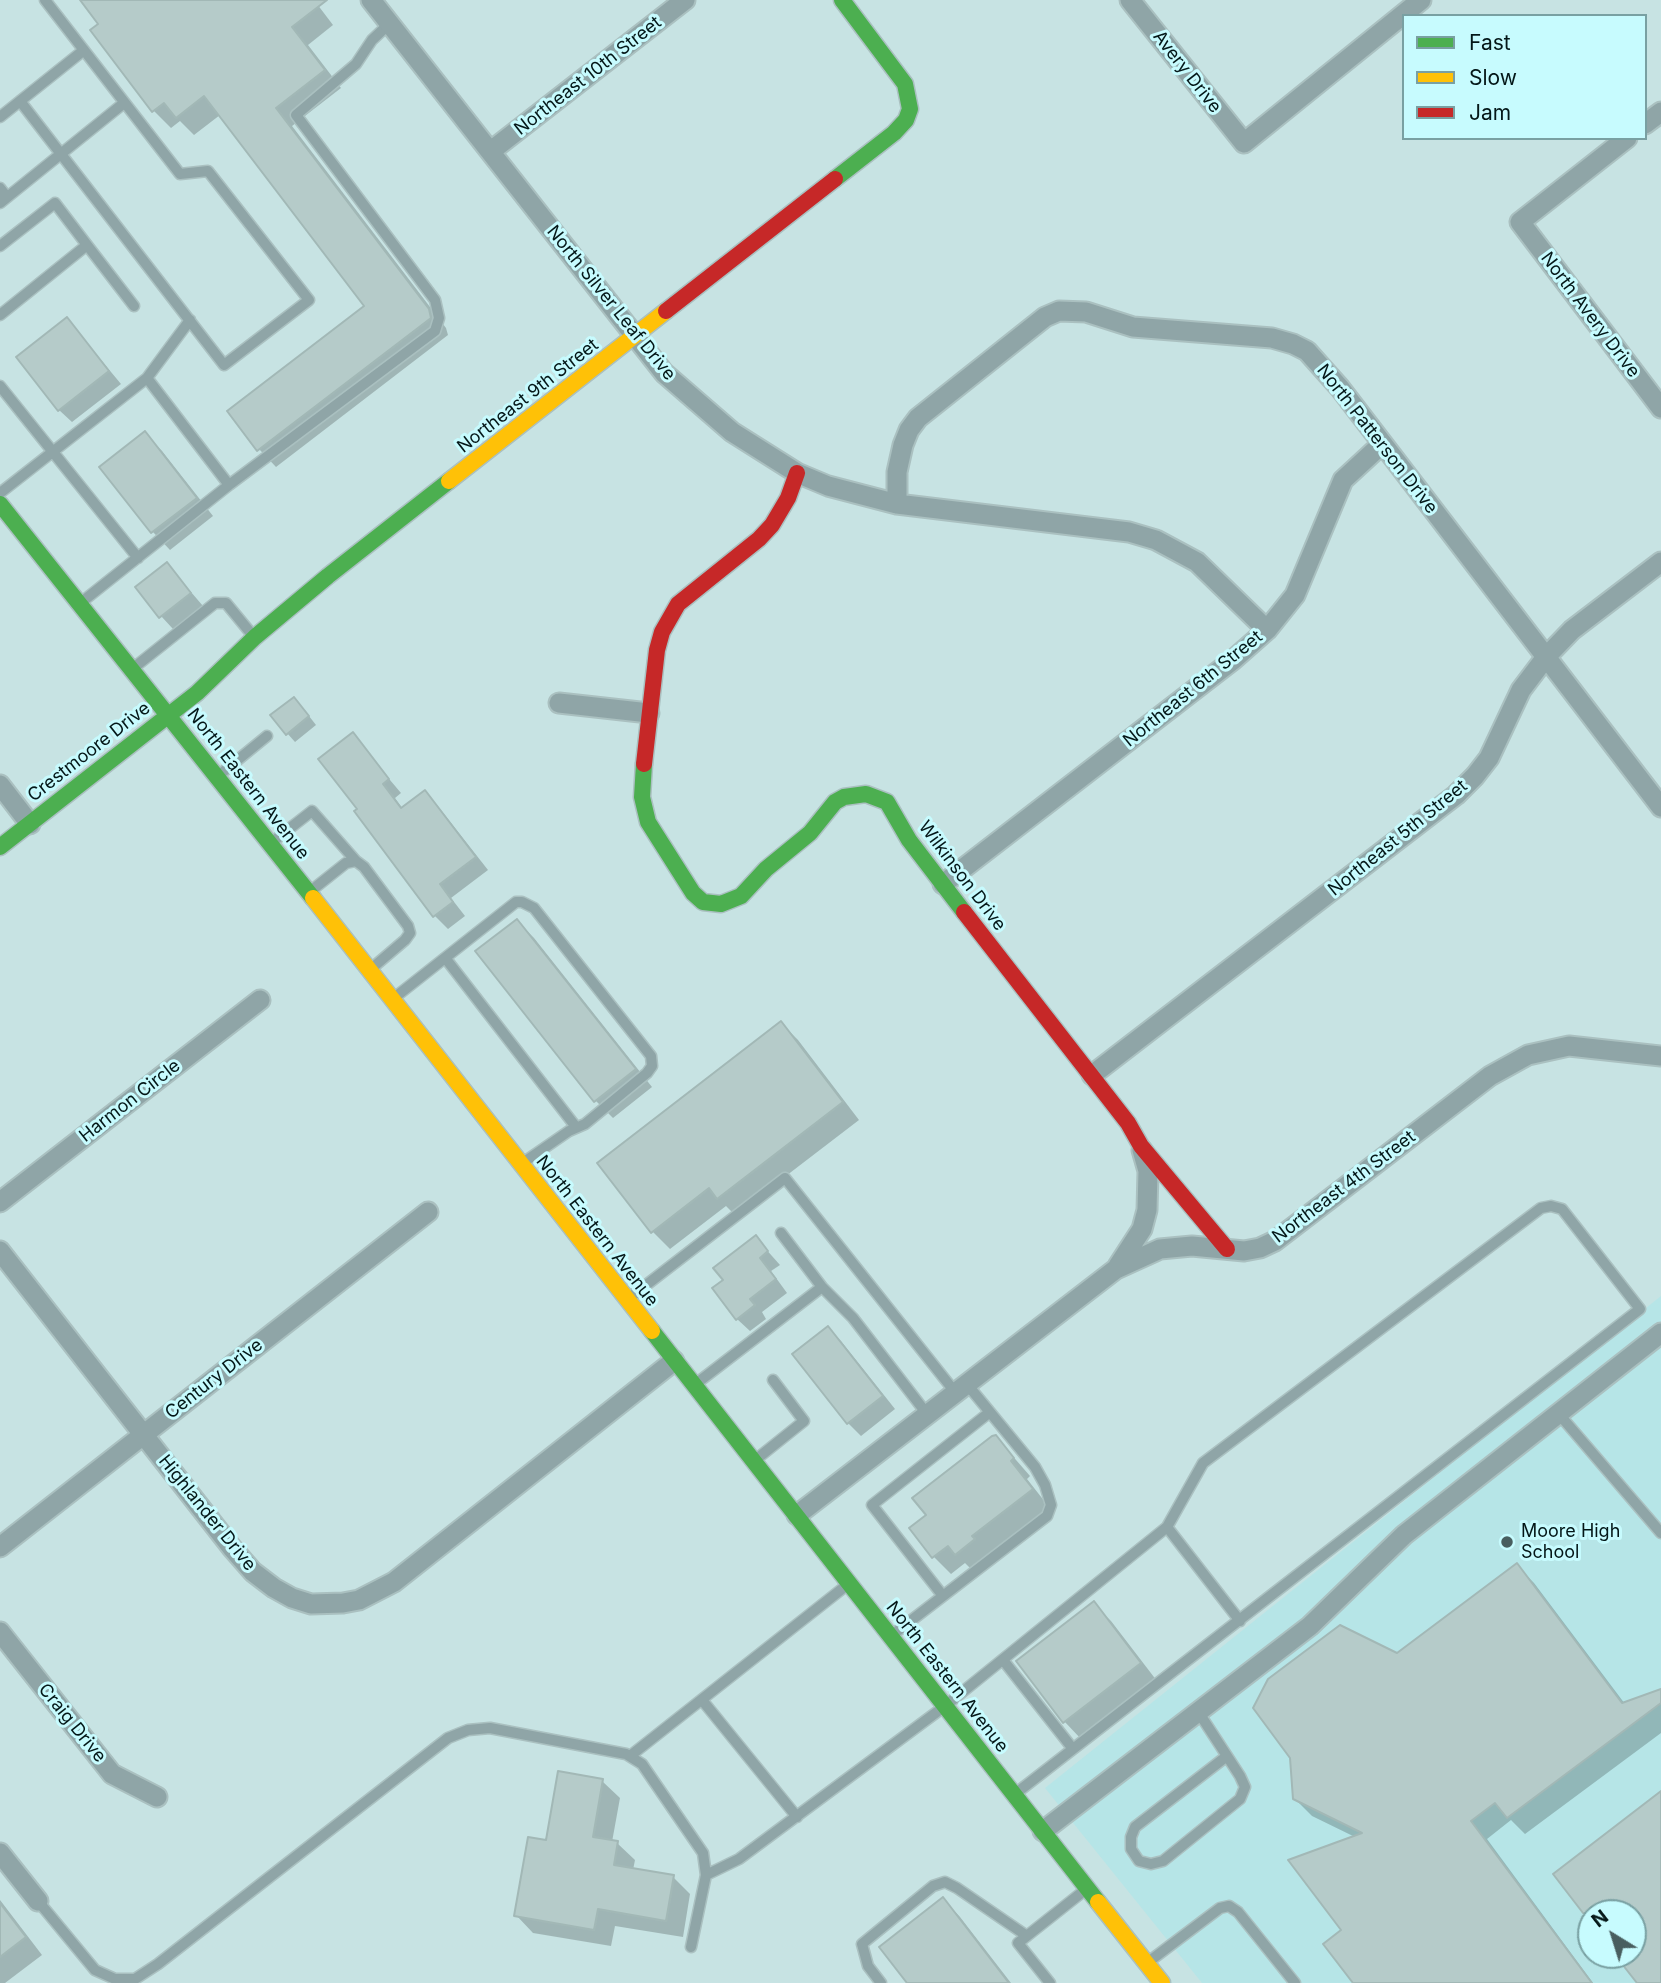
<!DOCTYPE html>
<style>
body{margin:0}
#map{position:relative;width:1661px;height:1983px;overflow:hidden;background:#c7e3e3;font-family:Inter,sans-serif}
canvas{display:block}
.legend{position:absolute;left:1402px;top:14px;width:245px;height:126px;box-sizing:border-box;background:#c7fbfe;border:2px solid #79a0a2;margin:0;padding:9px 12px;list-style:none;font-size:21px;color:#041718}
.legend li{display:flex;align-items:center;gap:14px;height:35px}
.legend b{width:35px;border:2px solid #79a0a2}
.north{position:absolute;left:1577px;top:1899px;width:70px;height:70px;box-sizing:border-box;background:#c7fbfe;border:2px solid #79a0a2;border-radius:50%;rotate:322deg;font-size:19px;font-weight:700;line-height:28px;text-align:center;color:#041718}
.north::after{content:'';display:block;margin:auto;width:24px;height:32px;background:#485e5f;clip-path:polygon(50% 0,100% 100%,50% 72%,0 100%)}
</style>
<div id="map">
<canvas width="1661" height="1983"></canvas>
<ul class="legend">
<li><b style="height:9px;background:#4caf50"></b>Fast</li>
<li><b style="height:9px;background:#ffc107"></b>Slow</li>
<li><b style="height:9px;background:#c62828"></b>Jam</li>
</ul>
<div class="north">N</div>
</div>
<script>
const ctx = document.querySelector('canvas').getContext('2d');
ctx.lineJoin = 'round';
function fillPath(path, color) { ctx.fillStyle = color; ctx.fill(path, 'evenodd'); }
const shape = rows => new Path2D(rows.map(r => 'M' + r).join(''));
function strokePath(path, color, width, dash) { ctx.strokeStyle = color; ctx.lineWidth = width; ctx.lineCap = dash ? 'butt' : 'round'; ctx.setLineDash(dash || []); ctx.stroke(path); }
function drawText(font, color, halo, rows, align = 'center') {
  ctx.font = font + ' Inter,sans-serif'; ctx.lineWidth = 6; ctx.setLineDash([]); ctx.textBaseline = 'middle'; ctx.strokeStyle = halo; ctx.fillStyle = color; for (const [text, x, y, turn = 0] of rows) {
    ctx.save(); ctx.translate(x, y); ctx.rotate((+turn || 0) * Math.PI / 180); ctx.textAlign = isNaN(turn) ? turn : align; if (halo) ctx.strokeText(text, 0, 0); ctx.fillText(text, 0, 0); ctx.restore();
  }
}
const built = shape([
 [1661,1296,1661,1983,1202,1983,1045,1788],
 [1591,1913,1633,1913,1633,1955,1591,1955]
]);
const shadow = shape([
 [82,0,314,0,333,25,308,45,341,88,292,126,446,328,448,335,276,467,259,449,367,307,220,115,194,135,180,121,171,128,154,111,92,31,101,24],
 [67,319,121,384,72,422,59,410],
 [144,433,162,451,213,516,170,550,153,532,102,467],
 [167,564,203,606,173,629,161,616],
 [302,707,316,725,295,742,287,733],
 [352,735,401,793,395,798,403,809,424,793,437,805,488,870,451,898,465,916,448,929,435,916,356,811,360,809],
 [517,921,534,938,652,1087,613,1118,596,1101],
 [781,1023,798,1040,859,1120,735,1215,726,1206,670,1249,653,1232],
 [756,1238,780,1265,771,1271,787,1293,762,1312,766,1319,750,1331,737,1319,725,1280],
 [828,1328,841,1341,895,1409,861,1436,848,1423],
 [996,1437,1030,1476,1027,1479,1049,1507,988,1554,991,1557,973,1571,965,1563,951,1574,934,1557,928,1516],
 [1517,1566,1534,1583,1625,1704,1661,1691,1661,1733,1525,1834,1511,1820,1487,1839,1593,1983,1354,1983,1344,1931,1355,1837,1312,1816,1294,1798,1398,1655],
 [1093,1604,1111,1621,1157,1681,1081,1739,1064,1721],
 [602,1781,620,1798,612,1842,617,1843,635,1860,633,1870,673,1877,690,1894,683,1937,615,1926,611,1946,533,1933,516,1915,548,1842],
 [1661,1793,1661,1983,1639,1983,1617,1955,1633,1955,1633,1913,1591,1913,1591,1921,1555,1875],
 [943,1899,960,1917,1011,1983,909,1983],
 [0,1900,42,1955,5,1983,0,1983]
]);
const building = shape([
 [80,0,327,0,292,27,325,70,276,108,429,309,431,318,257,451,227,411,364,306,204,96,176,118,164,103,152,112,90,30,98,24,80,0],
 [67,317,109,371,58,411,16,357,67,317],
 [145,431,197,498,151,533,99,467,145,431],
 [167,562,191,593,159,618,135,587,167,562],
 [294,697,309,716,286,735,270,715,294,697],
 [353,732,389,779,383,784,401,808,425,790,476,857,440,884,453,902,433,917,354,811,357,809,318,759,353,732],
 [517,919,636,1069,594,1102,475,951,517,919],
 [781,1021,843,1102,717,1199,709,1188,651,1233,597,1163,781,1021],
 [756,1235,768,1251,760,1258,776,1279,750,1299,755,1305,736,1320,712,1288,723,1280,713,1268,756,1235],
 [828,1326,883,1396,847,1424,792,1354,828,1326],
 [996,1435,1014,1458,1011,1461,1033,1489,972,1536,975,1539,955,1555,948,1546,932,1558,909,1528,926,1515,912,1498,992,1436,996,1435],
 [1517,1563,1622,1703,1661,1689,1661,1703,1507,1818,1495,1803,1471,1821,1592,1983,1353,1983,1323,1944,1341,1930,1288,1860,1362,1833,1293,1799,1290,1758,1253,1708,1268,1679,1340,1625,1397,1653,1517,1563],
 [1094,1601,1141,1663,1063,1723,1016,1661,1094,1601],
 [558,1771,603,1779,593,1837,618,1841,614,1865,674,1875,666,1921,598,1909,594,1930,514,1916,528,1837,546,1840,558,1771],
 [1661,1791,1661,1983,1637,1983,1615,1955,1633,1955,1633,1913,1583,1913,1553,1874,1661,1791],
 [943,1897,1009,1983,907,1983,879,1947,943,1897],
 [0,1903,26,1937,0,1957,0,1903]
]);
const lane = shape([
 [20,101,224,365,309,300,208,171,180,174,45,0],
 [0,117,84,50],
 [0,188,7,197],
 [0,203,124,103],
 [0,246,55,203,87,245],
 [0,315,87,245,134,306],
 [147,378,190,320],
 [0,386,138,558],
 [229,485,435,331,439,318,435,300,296,115,356,64,372,40,389,24],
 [0,493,147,378,229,485,83,601],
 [136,666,215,603,226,603,254,637],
 [218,776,267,736],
 [271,843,312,811,356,861],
 [312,890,346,863,356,861,364,867,408,926,410,933,405,940,371,969],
 [446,959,576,1127],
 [394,998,516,902,522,902,534,908,651,1056,652,1066,647,1073,585,1124,569,1131,524,1162],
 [781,1233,822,1287],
 [628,1299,785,1178,955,1392],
 [697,1383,822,1287,853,1318,927,1414],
 [1558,1413,1661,1533],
 [754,1461,804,1421,773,1380],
 [1167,1527,1240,1621],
 [943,1596,872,1505,990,1412],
 [891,1636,1047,1516,1051,1505,1045,1485,1035,1467,966,1383],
 [1003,1660,1073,1749],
 [702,1700,797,1817],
 [1199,1713,1227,1756,1240,1776,1245,1787,1240,1799,1163,1861,1151,1864,1139,1861,1131,1849,1131,1837,1135,1827,1227,1756],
 [630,1756,847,1585],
 [706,1875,739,1859,945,1706,1167,1527,1203,1463,1541,1208,1551,1206,1562,1209,1640,1309,1015,1794],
 [38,1901,95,1970,115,1979,135,1979,158,1964,448,1738,468,1730,490,1728,626,1754,642,1764,703,1853,706,1875,691,1947],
 [1147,1963,1220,1908,1229,1906,1238,1912,1295,1983],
 [881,1983,868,1966,862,1944,933,1886,945,1882,957,1888,1027,1936],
 [1050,1983,1018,1943,1085,1890]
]);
const street = shape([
 [371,0,664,373,732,432,797,473,828,486,897,504,1129,532,1156,540,1197,562,1267,630],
 [1130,0,1244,143,1421,0],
 [1645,124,1661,112],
 [1627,138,1520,222,1661,408],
 [491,151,685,0],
 [897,504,897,472,903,445,909,430,918,418,1045,317,1059,311,1086,312,1133,327,1272,338,1293,344,1307,351,1340,388,1661,807],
 [559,703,649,713],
 [0,785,30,824],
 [943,884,1233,660,1267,630,1295,595,1343,480,1382,444],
 [1092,1075,1456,795,1475,776,1489,758,1521,690,1546,657,1572,630,1661,562],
 [0,1202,260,1000],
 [0,1251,232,1548,253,1572,274,1588,292,1598,311,1604,343,1603,359,1600,394,1582,674,1361],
 [1118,1266,1142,1229,1147,1210,1148,1171,1142,1150],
 [797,1515,1116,1269,1160,1249,1192,1246,1244,1251,1260,1248,1275,1241,1490,1076,1528,1055,1569,1046,1661,1056],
 [0,1547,428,1212],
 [0,1632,112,1774,157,1797],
 [1043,1831,1310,1626,1404,1535,1661,1333],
 [0,1853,38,1901]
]);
const fast = shape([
 [835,179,894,133,906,120,910,109,905,84,842,0],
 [0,504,313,898],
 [644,764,642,797,648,822,693,893,703,902,721,904,741,896,766,869,810,833,835,802,844,797,866,794,887,802,909,840,964,912],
 [0,847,197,693,255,637,328,576,449,481],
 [652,1331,1098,1902]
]);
const slow = shape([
 [449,481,666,311],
 [313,898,652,1331],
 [1098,1902,1162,1983]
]);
const jam = shape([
 [666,311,835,179],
 [644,764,657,650,662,632,678,604,759,539,772,525,788,498,797,473],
 [964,912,1128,1123,1141,1146,1227,1249]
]);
const markers = [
 [1507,1542,7,"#485e5f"]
];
const streetNames = [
 ["Avery Drive",1187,72,52],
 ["Northeast 10th Street",588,76,-38],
 ["North Silver Leaf Drive",611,303,51],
 ["North Avery Drive",1590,315,53],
 ["Northeast 9th Street",528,396,-38],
 ["North Patterson Drive",1377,439,52],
 ["Northeast 6th Street",1193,689,-39],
 ["Crestmoore Drive",89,752,-38],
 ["North Eastern Avenue",248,784,52],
 ["Northeast 5th Street",1398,838,-39],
 ["Wilkinson Drive",962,876,53],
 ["Harmon Circle",130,1101,-38],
 ["Northeast 4th Street",1344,1187,-37],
 ["North Eastern Avenue",597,1231,52],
 ["Century Drive",214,1379,-38],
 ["Highlander Drive",207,1513,51],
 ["North Eastern Avenue",947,1677,52],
 ["Craig Drive",72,1723,51]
];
const poiNames = [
 ["Moore High",1521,1532],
 ["School",1521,1553]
];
fillPath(built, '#b6e5e7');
fillPath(shadow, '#0003');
fillPath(building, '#b5cbc9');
strokePath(building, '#a2b8b6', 2);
strokePath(lane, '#aac0c0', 13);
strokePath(street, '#aac0c0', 23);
strokePath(fast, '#aac0c0', 19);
strokePath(slow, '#aac0c0', 19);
strokePath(jam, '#aac0c0', 19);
strokePath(lane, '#8fa5a7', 10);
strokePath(street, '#8fa5a7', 19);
strokePath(fast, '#4caf50', 16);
strokePath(slow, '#ffc107', 16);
strokePath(jam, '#c62828', 16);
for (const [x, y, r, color] of markers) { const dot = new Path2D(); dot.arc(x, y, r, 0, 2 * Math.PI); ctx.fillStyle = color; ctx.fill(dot); strokePath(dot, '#c7fbfe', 2.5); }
drawText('18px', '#041718', '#c7fbfe', streetNames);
drawText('18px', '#041718', '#c7fbfe', poiNames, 'left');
</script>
